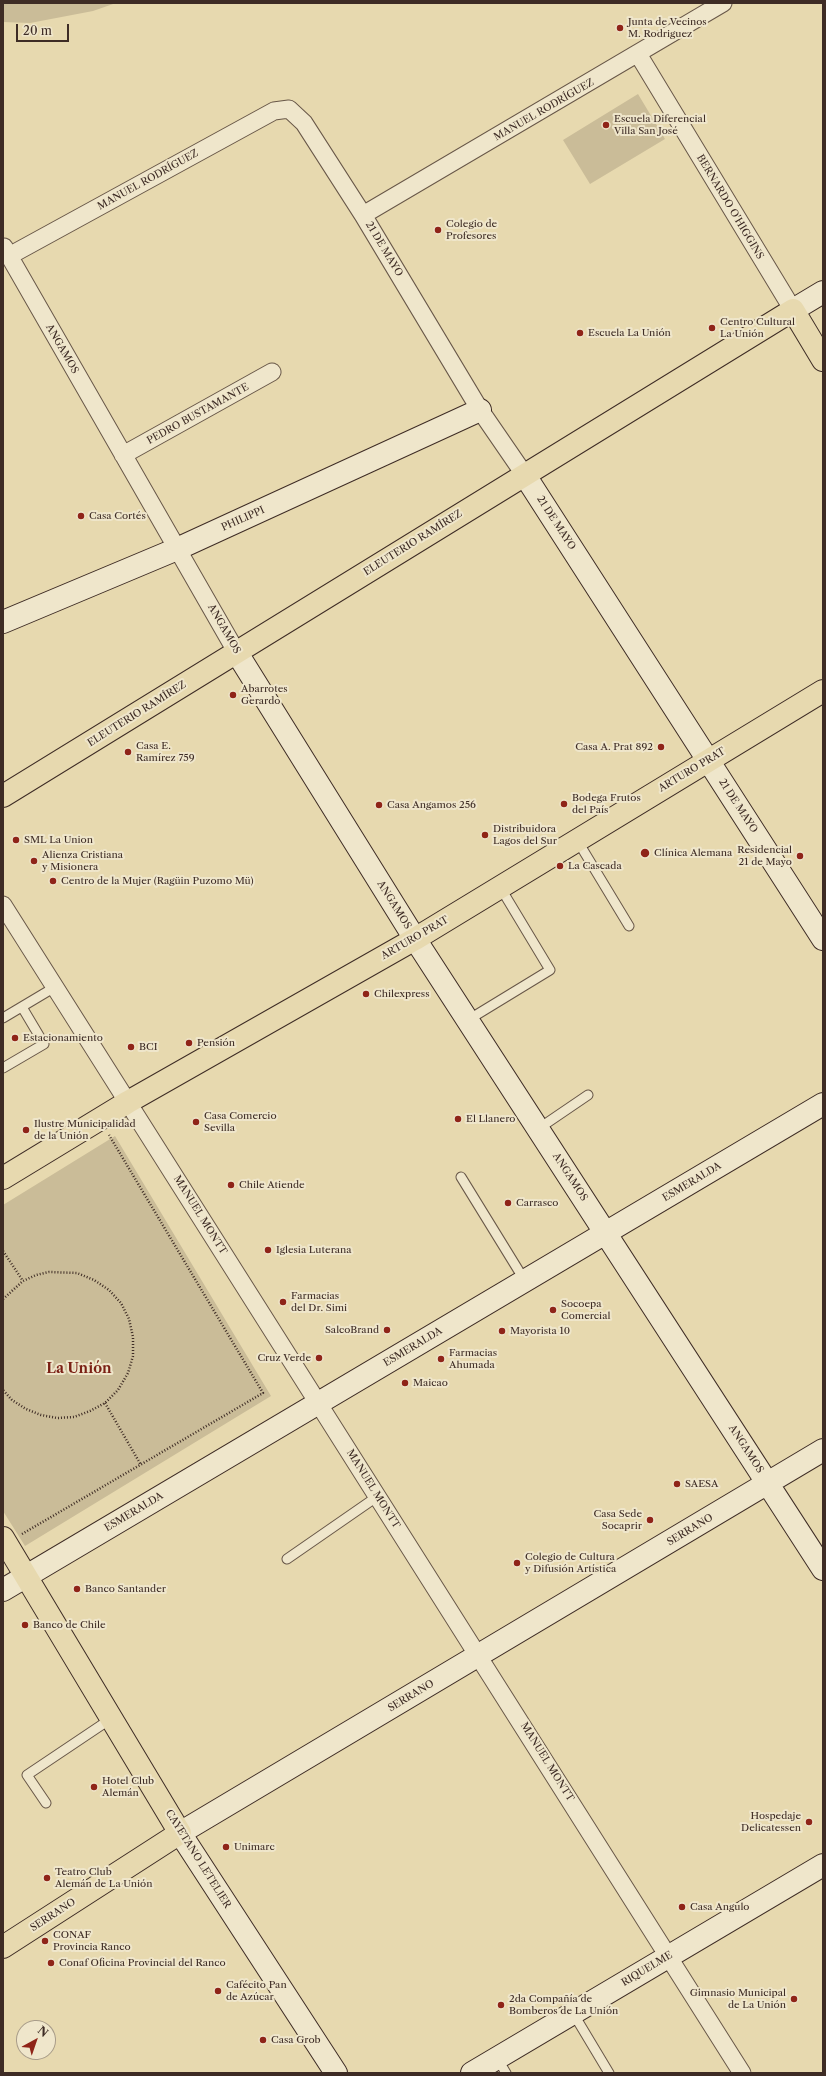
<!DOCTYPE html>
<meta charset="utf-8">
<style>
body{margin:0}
#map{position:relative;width:826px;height:2076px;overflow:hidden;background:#e7d9af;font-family:"Libre Caslon Text",serif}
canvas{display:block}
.frame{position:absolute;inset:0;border:4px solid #3e2c25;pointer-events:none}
.north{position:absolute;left:16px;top:2020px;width:40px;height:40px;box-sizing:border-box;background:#efe6cb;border:1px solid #a89c89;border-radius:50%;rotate:40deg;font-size:11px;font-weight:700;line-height:16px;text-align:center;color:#3e2c25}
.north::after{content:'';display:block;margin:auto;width:14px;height:18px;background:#8f2418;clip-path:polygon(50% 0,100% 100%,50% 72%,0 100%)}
.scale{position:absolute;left:16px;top:24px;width:53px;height:18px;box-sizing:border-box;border:2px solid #3e2c25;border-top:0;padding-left:5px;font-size:12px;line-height:14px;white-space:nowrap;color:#3e2c25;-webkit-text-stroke:3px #efe6cb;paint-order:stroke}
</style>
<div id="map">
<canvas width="826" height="2076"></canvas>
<div class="frame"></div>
<div class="north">N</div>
<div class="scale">20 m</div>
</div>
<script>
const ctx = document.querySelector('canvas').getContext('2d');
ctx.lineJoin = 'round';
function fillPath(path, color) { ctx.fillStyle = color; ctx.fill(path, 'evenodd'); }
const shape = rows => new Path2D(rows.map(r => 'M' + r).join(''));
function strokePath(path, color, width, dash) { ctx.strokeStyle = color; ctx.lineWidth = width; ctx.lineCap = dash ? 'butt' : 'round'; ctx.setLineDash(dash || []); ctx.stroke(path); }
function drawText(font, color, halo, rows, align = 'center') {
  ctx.font = font + ' "Libre Caslon Text",serif'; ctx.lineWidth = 4; ctx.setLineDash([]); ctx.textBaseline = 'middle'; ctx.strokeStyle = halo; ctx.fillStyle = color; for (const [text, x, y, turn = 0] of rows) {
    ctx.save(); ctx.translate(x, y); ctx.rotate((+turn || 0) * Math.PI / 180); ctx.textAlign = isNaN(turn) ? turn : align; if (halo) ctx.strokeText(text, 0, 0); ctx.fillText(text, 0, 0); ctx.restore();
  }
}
const green = shape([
 [3,3,116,3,93,11,30,23,3,22],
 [638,94,665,139,590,184,563,140],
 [115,1136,271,1396,25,1546,3,1511,3,1205]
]);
const path = shape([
 [3,1251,23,1281],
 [3,1299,23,1281,36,1275,49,1272,77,1273,94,1280,109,1290,121,1303,129,1319,133,1337,133,1356,128,1373,118,1390,105,1403,90,1411,74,1417,57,1418,41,1415,26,1409,12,1400,3,1390],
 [105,1403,141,1465],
 [22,1534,263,1393,109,1135]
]);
const lane = shape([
 [577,840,629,926],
 [3,1018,55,987],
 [468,1020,550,970,500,887],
 [3,1068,44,1044,22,1007],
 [538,1129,588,1095],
 [461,1177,525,1281],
 [287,1559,378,1496],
 [46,1803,27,1775,112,1718],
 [573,2013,609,2073],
 [497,2058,506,2073]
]);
const street = shape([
 [638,54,793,310],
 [363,215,723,3],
 [4,247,237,653],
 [9,256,274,111,289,109,304,123,363,215,480,410,524,474],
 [123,455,272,372],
 [3,905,742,2073]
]);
const secondary = shape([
 [793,310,823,292],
 [524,474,823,939],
 [3,622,177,549,480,410],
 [237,653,415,939,823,1569],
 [3,1590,823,1104],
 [336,2073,180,1833,823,1450],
 [472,2073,823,1865]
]);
const primary = shape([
 [3,796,793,310,823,360],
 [3,1178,128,1102,415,939,823,691],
 [3,1538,180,1833,3,1947]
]);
const markers = [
 [620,28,4,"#8f2418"],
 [606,125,4,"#8f2418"],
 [438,230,4,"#8f2418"],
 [712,328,4,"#8f2418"],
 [580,333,4,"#8f2418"],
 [81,516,4,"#8f2418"],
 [233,695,4,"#8f2418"],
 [661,747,4,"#8f2418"],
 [128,752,4,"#8f2418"],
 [564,804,4,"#8f2418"],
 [379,805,4,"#8f2418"],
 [485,835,4,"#8f2418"],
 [16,840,4,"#8f2418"],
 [645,853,5,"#8f2418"],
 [800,856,4,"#8f2418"],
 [34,861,4,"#8f2418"],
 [560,866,4,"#8f2418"],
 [53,881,4,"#8f2418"],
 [366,994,4,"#8f2418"],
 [15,1038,4,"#8f2418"],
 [189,1043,4,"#8f2418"],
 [131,1047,4,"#8f2418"],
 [458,1119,4,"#8f2418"],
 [196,1122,4,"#8f2418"],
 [26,1130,4,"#8f2418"],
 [231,1185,4,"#8f2418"],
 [508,1203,4,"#8f2418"],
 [268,1250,4,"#8f2418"],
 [283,1302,4,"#8f2418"],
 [553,1310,4,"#8f2418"],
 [387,1330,4,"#8f2418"],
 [502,1331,4,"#8f2418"],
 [319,1358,4,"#8f2418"],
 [441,1359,4,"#8f2418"],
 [405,1383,4,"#8f2418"],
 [677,1484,4,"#8f2418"],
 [650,1520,4,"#8f2418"],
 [517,1563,4,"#8f2418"],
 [77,1589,4,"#8f2418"],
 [25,1625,4,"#8f2418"],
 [94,1787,4,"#8f2418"],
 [809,1822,4,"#8f2418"],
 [226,1847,4,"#8f2418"],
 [47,1878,4,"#8f2418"],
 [682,1907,4,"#8f2418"],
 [45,1941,4,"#8f2418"],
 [51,1963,4,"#8f2418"],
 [218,1991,4,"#8f2418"],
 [794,1999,4,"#8f2418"],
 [501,2005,4,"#8f2418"],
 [263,2040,4,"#8f2418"]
];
const poiNames = [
 ["Junta de Vecinos",628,22],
 ["M. Rodriguez",628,34],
 ["Escuela Diferencial",614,119],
 ["Villa San José",614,131],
 ["Colegio de",446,224],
 ["Profesores",446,236],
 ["Centro Cultural",720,322],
 ["La Unión",720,334],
 ["Escuela La Unión",588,333],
 ["Casa Cortés",89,516],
 ["Abarrotes",241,689],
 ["Gerardo",241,701],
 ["Casa E.",136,746],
 ["Ramírez 759",136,758],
 ["Casa A. Prat 892",653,747,"right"],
 ["Bodega Frutos",572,798],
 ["del País",572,810],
 ["Casa Angamos 256",387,805],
 ["Distribuidora",493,829],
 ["Lagos del Sur",493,841],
 ["SML La Union",24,840],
 ["Residencial",792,850,"right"],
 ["21 de Mayo",792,862,"right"],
 ["Clínica Alemana",654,853],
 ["Alienza Cristiana",42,855],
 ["y Misionera",42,867],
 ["La Cascada",568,866],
 ["Centro de la Mujer (Ragüin Puzomo Mü)",61,881],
 ["Chilexpress",374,994],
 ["Estacionamiento",23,1038],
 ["Pensión",197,1043],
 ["BCI",139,1047],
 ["Casa Comercio",204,1116],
 ["Sevilla",204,1128],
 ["El Llanero",466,1119],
 ["Ilustre Municipalidad",34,1124],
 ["de la Unión",34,1136],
 ["Chile Atiende",239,1185],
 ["Carrasco",516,1203],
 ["Iglesia Luterana",276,1250],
 ["Farmacias",291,1296],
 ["del Dr. Simi",291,1308],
 ["Socoepa",561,1304],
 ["Comercial",561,1316],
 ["SalcoBrand",379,1330,"right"],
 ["Mayorista 10",510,1331],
 ["Farmacias",449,1353],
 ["Ahumada",449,1365],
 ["Cruz Verde",311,1358,"right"],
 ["Maicao",413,1383],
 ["SAESA",685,1484],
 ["Casa Sede",642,1514,"right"],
 ["Socaprir",642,1526,"right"],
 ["Colegio de Cultura",525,1557],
 ["y Difusión Artística",525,1569],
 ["Banco Santander",85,1589],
 ["Banco de Chile",33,1625],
 ["Hotel Club",102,1781],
 ["Alemán",102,1793],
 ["Hospedaje",801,1816,"right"],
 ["Delicatessen",801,1828,"right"],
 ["Unimarc",234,1847],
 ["Teatro Club",55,1872],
 ["Alemán de La Unión",55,1884],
 ["Casa Angulo",690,1907],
 ["CONAF",53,1935],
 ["Provincia Ranco",53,1947],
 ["Conaf Oficina Provincial del Ranco",59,1963],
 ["Cafécito Pan",226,1985],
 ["de Azúcar",226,1997],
 ["Gimnasio Municipal",786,1993,"right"],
 ["de La Unión",786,2005,"right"],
 ["2da Compañía de",509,1999],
 ["Bomberos de La Unión",509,2011],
 ["Casa Grob",271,2040]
];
const streetNames = [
 ["MANUEL RODRÍGUEZ",544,110,-30],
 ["MANUEL RODRÍGUEZ",148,180,-29],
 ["BERNARDO O'HIGGINS",730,207,59],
 ["21 DE MAYO",384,249,59],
 ["ANGAMOS",62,349,60],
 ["PEDRO BUSTAMANTE",198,414,-29],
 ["PHILIPPI",243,519,-24],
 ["21 DE MAYO",556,523,57],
 ["ELEUTERIO RAMÍREZ",413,543,-32],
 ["ANGAMOS",224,629,60],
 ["ELEUTERIO RAMÍREZ",137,714,-32],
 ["ARTURO PRAT",692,770,-31],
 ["21 DE MAYO",738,806,57],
 ["ANGAMOS",394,905,58],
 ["ARTURO PRAT",415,938,-30],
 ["ANGAMOS",570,1177,57],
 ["ESMERALDA",692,1182,-31],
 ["MANUEL MONTT",200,1215,58],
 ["ESMERALDA",413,1347,-31],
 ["ANGAMOS",746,1449,57],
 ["MANUEL MONTT",373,1489,58],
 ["ESMERALDA",134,1512,-31],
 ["SERRANO",690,1530,-31],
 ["SERRANO",411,1696,-31],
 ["MANUEL MONTT",547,1762,58],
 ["CAYETANO LETELIER",198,1859,58],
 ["SERRANO",53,1915,-33],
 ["RIQUELME",647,1969,-31]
];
const districtNames = [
 ["La Unión",79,1369]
];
fillPath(green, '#cabc98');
strokePath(lane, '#685748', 11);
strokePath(street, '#685748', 19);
strokePath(secondary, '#3e2c25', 24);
strokePath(primary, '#3e2c25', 24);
strokePath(path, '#3e2c25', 2.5, [1, 2]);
strokePath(lane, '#efe6cb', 9);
strokePath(street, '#efe6cb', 17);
strokePath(secondary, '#efe6cb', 22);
strokePath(primary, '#e7d9af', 22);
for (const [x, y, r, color] of markers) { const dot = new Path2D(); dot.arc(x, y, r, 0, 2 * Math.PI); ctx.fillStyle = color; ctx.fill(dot); strokePath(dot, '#efe6cb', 1.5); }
drawText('10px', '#3e2c25', '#efe6cb', poiNames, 'left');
drawText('10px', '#3e2c25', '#efe6cb', streetNames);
drawText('bold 14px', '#7a1f14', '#efe6cb', districtNames);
</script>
